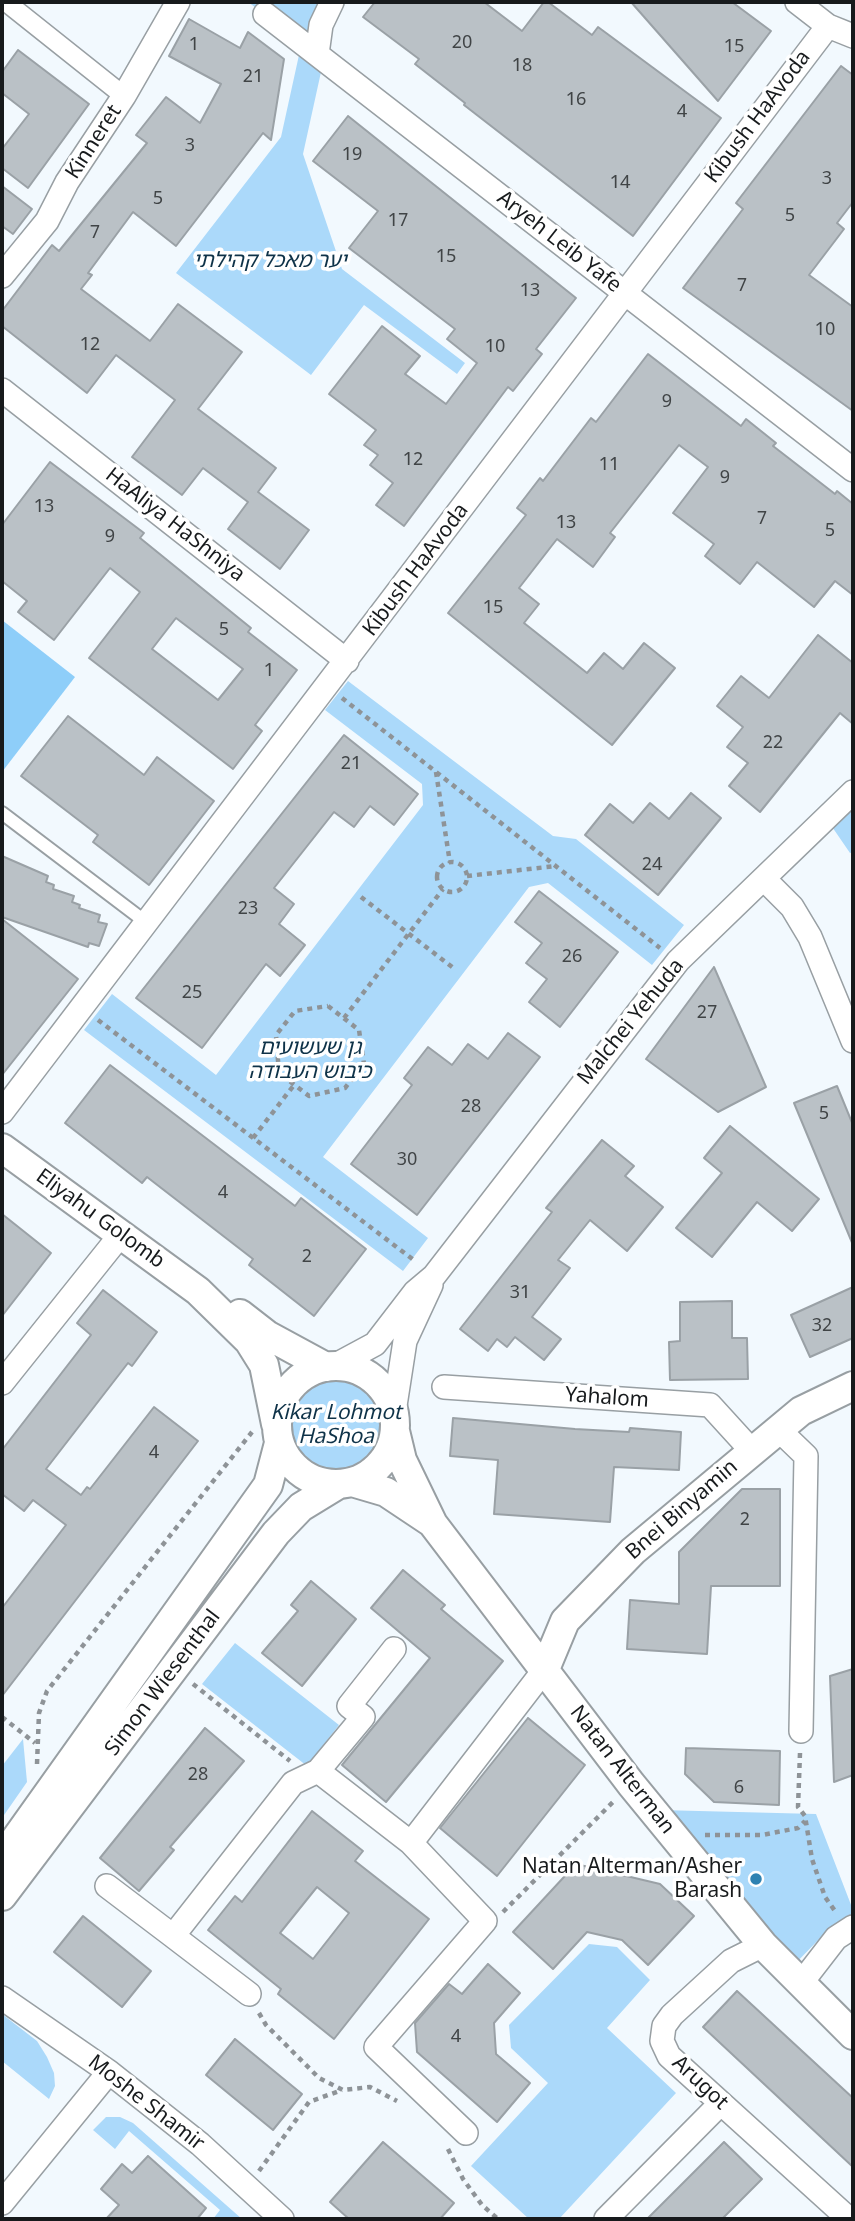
<!DOCTYPE html>
<meta charset="utf-8">
<style>
body{margin:0}
#map{position:relative;width:855px;height:2221px;overflow:hidden;background:#f2f9fe;font-family:Georgia,serif}
canvas{display:block}
.frame{position:absolute;inset:0;border:4px solid #171a1c;pointer-events:none}
</style>
<div id="map">
<canvas width="855" height="2221"></canvas>
<div class="frame"></div>
</div>
<script>
const ctx = document.querySelector('canvas').getContext('2d');
ctx.lineJoin = 'round';
function fillPath(path, color) { ctx.fillStyle = color; ctx.fill(path, 'evenodd'); }
const shape = rows => new Path2D(rows.map(r => 'M' + r).join(''));
function strokePath(path, color, width, dash) { ctx.strokeStyle = color; ctx.lineWidth = width; ctx.lineCap = dash ? 'butt' : 'round'; ctx.setLineDash(dash || []); ctx.stroke(path); }
function drawText(font, color, halo, rows, align = 'center') {
  ctx.font = font + ' Georgia,"Noto Sans Hebrew",serif'; ctx.lineWidth = 7; ctx.setLineDash([]); ctx.textBaseline = 'middle'; ctx.strokeStyle = halo; ctx.fillStyle = color; for (const [text, x, y, turn = 0] of rows) {
    ctx.save(); ctx.translate(x, y); ctx.rotate((+turn || 0) * Math.PI / 180); ctx.textAlign = isNaN(turn) ? turn : align; if (halo) ctx.strokeText(text, 0, 0); ctx.fillText(text, 0, 0); ctx.restore();
  }
}
const green = shape([
 [248,2,332,2,302,42],
 [299,55,321,72,303,154,342,269,465,363,457,374,364,305,311,375,176,273,281,137],
 [348,681,553,836,576,839,684,925,652,965,548,883,529,887,323,1157,428,1238,403,1271,84,1030,112,994,216,1075,423,805,422,784,325,710],
 [853,792,853,852,850,853,826,818],
 '292 1425a44 44 0 1 1 88 0a44 44 0 1 1-88 0Z',
 [235,1643,339,1725,307,1766,202,1684],
 [23,1739,27,1782,2,1818,2,1766],
 [660,1810,816,1814,853,1910,853,1919,828,1930,790,1969],
 [589,1944,617,1947,650,1980,607,2028,676,2093,559,2219,529,2219,471,2166,548,2083,511,2048,509,2025],
 [2,2014,37,2041,47,2057,54,2073,55,2086,49,2099,2,2061],
 [106,2117,120,2117,133,2123,242,2219,213,2219,220,2210,129,2131,115,2149,93,2130]
]);
const forest = shape([
 [2,620,75,677,2,772]
]);
const building = shape([
 [375,2,484,2,522,31,544,2,548,2,592,35,598,27,721,118,633,236,464,105,465,103,415,64,419,59,363,17,375,2],
 [631,2,732,2,771,31,718,101,631,2],
 [189,19,240,48,248,32,284,59,271,140,263,133,176,246,133,212,88,273,92,275,81,289,150,341,178,304,242,352,198,409,276,468,258,492,309,530,280,569,228,529,248,502,203,468,182,495,132,457,175,400,116,355,87,393,2,326,2,311,52,245,59,251,147,143,136,135,166,97,200,123,221,84,169,56,189,19],
 [18,50,89,104,28,188,2,168,2,149,29,114,2,93,2,72,18,50],
 [841,66,853,75,853,202,837,223,844,229,809,275,853,307,853,411,683,288,743,209,736,203,841,66],
 [348,116,576,298,536,349,542,354,513,391,508,387,404,526,376,505,393,483,370,465,378,455,364,445,376,430,329,394,382,326,420,356,405,374,446,404,477,363,447,339,455,329,349,248,378,211,313,161,348,116],
 [2,186,32,209,13,234,2,226,2,186],
 [648,354,741,426,746,419,776,443,773,446,835,494,837,491,853,504,853,595,835,581,814,607,757,562,740,584,705,556,714,544,673,513,708,467,679,445,610,533,615,537,593,567,557,539,519,588,539,604,524,623,587,673,604,653,623,669,644,643,675,668,612,745,448,613,526,515,517,508,540,478,543,481,591,418,596,422,648,354],
 [50,462,144,533,140,538,251,628,248,632,297,670,255,725,262,731,233,769,89,658,140,592,110,568,54,640,18,612,27,601,2,581,2,525,50,462],
 [176,618,243,669,218,700,152,649,176,618],
 [818,635,853,663,853,724,840,713,760,812,729,786,748,763,727,747,743,727,717,706,741,676,769,698,818,635],
 [68,716,144,775,157,757,214,801,149,885,93,842,98,835,21,776,68,716],
 [344,735,418,794,394,825,370,806,354,827,334,812,274,888,294,904,279,924,305,945,280,976,266,964,202,1048,136,998,344,735],
 [691,793,721,818,658,895,585,835,610,804,633,823,650,803,669,819,691,793],
 [2,856,48,876,46,882,54,885,53,889,74,896,72,902,80,905,79,908,100,915,98,922,107,924,99,946,89,943,88,947,2,917,2,856],
 [539,891,618,952,560,1027,529,1002,547,979,526,963,542,943,515,922,539,891],
 [2,919,78,979,2,1075,2,919],
 [714,967,766,1087,718,1112,646,1059,714,967],
 [508,1033,540,1057,417,1215,351,1164,412,1085,404,1078,428,1047,452,1065,468,1044,488,1059,508,1033],
 [110,1065,295,1206,301,1198,366,1249,314,1316,249,1265,253,1259,147,1177,142,1183,65,1123,110,1065],
 [837,1086,853,1125,853,1245,794,1103,837,1086],
 [730,1126,819,1199,792,1231,757,1202,712,1257,676,1228,722,1173,704,1158,730,1126],
 [602,1140,634,1166,625,1176,663,1207,627,1251,590,1220,558,1260,570,1268,532,1317,561,1339,544,1360,515,1337,507,1347,497,1339,488,1351,460,1329,552,1212,546,1208,602,1140],
 [2,1214,51,1253,2,1316,2,1214],
 [853,1287,853,1338,810,1357,791,1315,853,1287],
 [103,1290,157,1332,132,1366,128,1363,46,1469,81,1495,87,1487,90,1489,154,1407,198,1441,2,1696,2,1608,66,1525,33,1500,24,1511,2,1494,2,1450,91,1335,77,1323,103,1290],
 [732,1301,732,1338,747,1338,748,1379,670,1380,669,1342,680,1341,680,1302,732,1301],
 [453,1418,575,1429,629,1432,630,1428,681,1432,679,1470,614,1467,610,1522,494,1514,498,1460,450,1456,453,1418],
 [742,1489,780,1489,780,1586,711,1586,707,1654,627,1649,630,1600,679,1604,679,1552,742,1489],
 [403,1570,445,1605,441,1609,503,1661,386,1802,342,1765,430,1658,371,1608,403,1570],
 [311,1581,356,1619,302,1686,262,1653,298,1611,291,1605,311,1581],
 [853,1669,853,1775,834,1782,830,1676,853,1669],
 [528,1718,585,1765,497,1876,440,1828,528,1718],
 [205,1728,244,1761,170,1847,174,1850,139,1891,100,1858,205,1728],
 [686,1748,780,1751,779,1805,714,1802,685,1774,686,1748],
 [312,1811,363,1851,355,1861,429,1919,334,2039,278,1994,281,1989,208,1930,235,1896,242,1902,312,1811],
 [317,1887,349,1913,313,1959,280,1933,317,1887],
 [576,1864,660,1884,694,1916,648,1965,622,1940,587,1932,553,1969,513,1932,576,1864],
 [83,1916,151,1971,122,2007,54,1952,83,1916],
 [488,1964,520,1993,494,2023,496,2054,530,2083,497,2122,417,2052,415,2023,449,1984,462,1994,488,1964],
 [737,1991,853,2098,853,2167,703,2027,737,1991],
 [235,2039,302,2094,273,2130,206,2075,235,2039],
 [383,2142,454,2203,440,2219,349,2219,330,2202,383,2142],
 [724,2142,762,2179,722,2219,647,2219,724,2142],
 [148,2156,206,2208,197,2219,106,2219,119,2205,101,2189,122,2164,132,2173,148,2156]
]);
const path = shape([
 [342,698,660,948],
 [436,772,450,863],
 '437 877a15 15 0 1 1 30 0a15 15 0 1 1-30 0Z',
 [467,876,556,866],
 [361,897,456,970],
 [328,1006,359,1030,364,1064,345,1088,309,1096,279,1073,276,1035,295,1011,328,1006],
 [344,1018,443,889],
 [98,1020,415,1261],
 [253,1138,294,1085],
 [193,1684,290,1761],
 [2,1717,35,1743],
 [800,1753,798,1807,805,1816,812,1859,825,1897,835,1911],
 [37,1764,39,1713,47,1691,252,1432],
 [705,1835,762,1835,798,1828,805,1821],
 [503,1912,613,1802],
 [259,2013,266,2025,319,2078,343,2090,370,2087,397,2101],
 [448,2149,463,2179,482,2205,498,2219],
 [259,2171,309,2102,342,2090]
]);
const service = shape([
 [2,813,147,923]
]);
const pedestrian = shape([
 [6,2,124,96]
]);
const minor = shape([
 [797,2,828,26,853,36],
 [265,14,853,470],
 [317,54,321,25,332,2],
 [2,276,47,221,67,182,124,96,178,2],
 [2,390,347,661],
 [764,879,792,907,810,937,853,1041],
 [2,1112,828,26],
 [336,1365,375,1344,415,1292,434,1276,678,961,853,792],
 [2,1383,122,1233],
 [444,1387,710,1405,751,1450],
 [394,1412,405,1341,431,1285],
 [778,1429,806,1456,801,1731],
 [318,1771,411,1843],
 [107,1886,173,1936],
 [763,1945,731,1961,672,2015,664,2026,662,2041,669,2056,849,2219],
 [802,1982,836,1938,853,1927],
 [249,1994,173,1936,293,1783,318,1771,363,1717,349,1706,394,1649],
 [2,1998,109,2072,200,2144,282,2219],
 [466,2133,376,2047,485,1921,411,1843,545,1669],
 [2,2203,109,2072],
 [606,2219,721,2103]
]);
const tertiary = shape([
 [2,1148,198,1291,249,1341,264,1365,276,1424],
 [240,1314,267,1335,326,1367],
 '277 1425a59 59 0 1 1 118 0a59 59 0 1 1-118 0Z',
 [395,1431,402,1460,433,1524,631,1784,763,1945,853,2035],
 [352,1482,386,1492,431,1522],
 [545,1669,565,1621,633,1551,801,1411,853,1386],
 [2,1858,268,1485,279,1443],
 [2,1896,276,1533,301,1507,337,1485]
]);
const markers = [
 [756,1879,7,"#2f82b2"]
];
const numberNames = [
 ["20",462,43],
 ["1",194,45],
 ["15",734,47],
 ["18",522,66],
 ["21",253,77],
 ["16",576,100],
 ["4",682,112],
 ["3",190,146],
 ["19",352,155],
 ["3",827,179],
 ["14",620,183],
 ["5",158,199],
 ["5",790,216],
 ["17",398,221],
 ["7",95,233],
 ["15",446,257],
 ["7",742,286],
 ["13",530,291],
 ["10",825,330],
 ["12",90,345],
 ["10",495,347],
 ["9",667,402],
 ["12",413,460],
 ["11",609,465],
 ["9",725,478],
 ["13",44,507],
 ["7",762,519],
 ["13",566,523],
 ["5",830,531],
 ["9",110,537],
 ["15",493,608],
 ["5",224,630],
 ["1",269,671],
 ["22",773,743],
 ["21",351,764],
 ["24",652,865],
 ["23",248,909],
 ["26",572,957],
 ["25",192,993],
 ["27",707,1013],
 ["28",471,1107],
 ["5",824,1114],
 ["30",407,1160],
 ["4",223,1193],
 ["2",307,1257],
 ["31",520,1293],
 ["32",822,1326],
 ["4",154,1453],
 ["2",745,1520],
 ["28",198,1775],
 ["6",739,1788],
 ["4",456,2037]
];
const streetNames = [
 ["Kibush HaAvoda",758,117,-53],
 ["Kinneret",94,142,-57],
 ["Aryeh Leib Yafe",559,242,38],
 ["HaAliya HaShniya",175,525,38],
 ["Kibush HaAvoda",416,570,-53],
 ["Malchei Yehuda",631,1022,-51],
 ["Eliyahu Golomb",100,1219,36],
 ["Yahalom",607,1398,4],
 ["Bnei Binyamin",682,1510,-41],
 ["Simon Wiesenthal",163,1683,-53],
 ["Natan Alterman",622,1770,52],
 ["Arugot",700,2083,43],
 ["Moshe Shamir",146,2103,38]
];
const parkNames = [
 ["יער מאכל קהילתי",270,261],
 ["גן שעשועים",310,1048],
 ["כיבוש העבודה",310,1072],
 ["Kikar Lohmot",336,1413],
 ["HaShoa",336,1437]
];
const poiNames = [
 ["Natan Alterman/Asher",742,1867],
 ["Barash",742,1891]
];
fillPath(green, '#abd9fa');
fillPath(forest, '#8ecef9');
fillPath(building, '#bac1c6');
strokePath(building, '#9aa1a6', 2);
strokePath(service, '#989fa3', 16);
strokePath(pedestrian, '#989fa3', 21);
strokePath(minor, '#989fa3', 26);
strokePath(tertiary, '#989fa3', 32);
strokePath(path, '#8e9397', 4.5, [5, 5]);
strokePath(service, '#fff', 12);
strokePath(pedestrian, '#fff', 18);
strokePath(minor, '#fff', 23);
strokePath(tertiary, '#fff', 28);
for (const [x, y, r, color] of markers) { const dot = new Path2D(); dot.arc(x, y, r, 0, 2 * Math.PI); ctx.fillStyle = color; ctx.fill(dot); strokePath(dot, '#fff', 2.5); }
drawText('18px', '#404446', null, numberNames);
drawText('21px', '#171a1c', '#fff', streetNames);
drawText('italic 21px', '#0e3248', '#fff', parkNames);
drawText('21px', '#171a1c', '#fff', poiNames, 'right');
</script>
